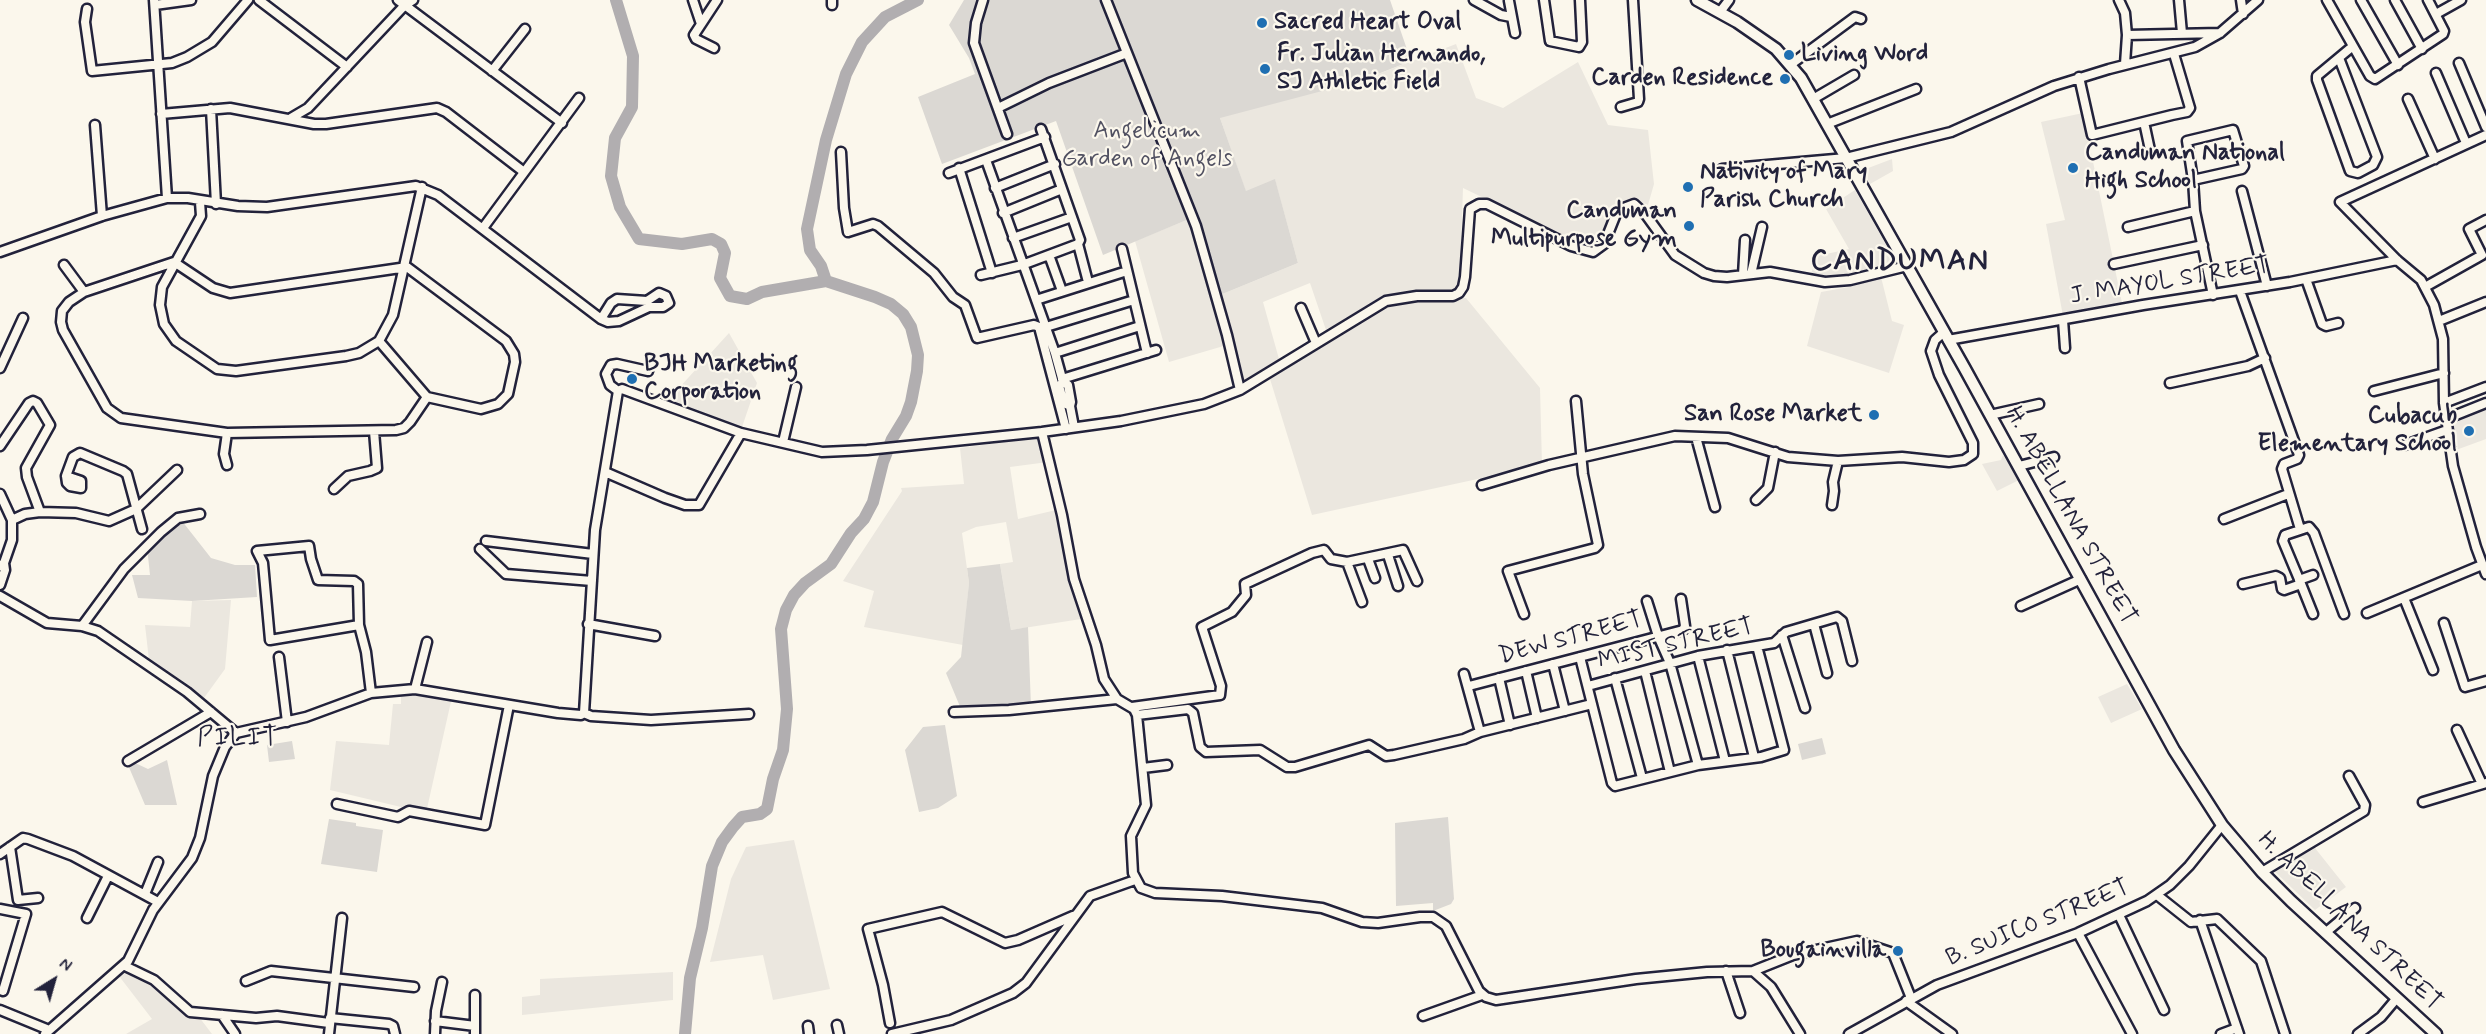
<!DOCTYPE html>
<style>
body{margin:0}
#map{position:relative;width:2486px;height:1034px;overflow:hidden;background:#fbf7ec;font-family:Mynerve,sans-serif}
canvas{display:block}
.north{position:absolute;left:24px;top:950px;width:60px;height:60px;-webkit-text-stroke:4px #fbf7ec;paint-order:stroke;rotate:37deg;font-size:16px;font-weight:700;line-height:24px;text-align:center;color:#22223b}
.north::after{content:'';display:block;margin:auto;width:21px;height:27px;background:#22223b;clip-path:polygon(50% 0,100% 100%,50% 72%,0 100%)}
</style>
<div id="map">
<canvas width="2486" height="1034"></canvas>
<div class="north">N</div>
</div>
<script>
const ctx = document.querySelector('canvas').getContext('2d');
ctx.lineJoin = 'round';
function fillPath(path, color) { ctx.fillStyle = color; ctx.fill(path, 'evenodd'); }
const shape = rows => new Path2D(rows.map(r => 'M' + r).join(''));
function strokePath(path, color, width, dash) { ctx.strokeStyle = color; ctx.lineWidth = width; ctx.lineCap = dash ? 'butt' : 'round'; ctx.setLineDash(dash || []); ctx.stroke(path); }
function drawText(font, color, halo, rows, align = 'center') {
  ctx.font = font + ' Mynerve,sans-serif'; ctx.lineWidth = 4.5; ctx.setLineDash([]); ctx.textBaseline = 'middle'; ctx.strokeStyle = halo; ctx.fillStyle = color; for (const [text, x, y, turn = 0] of rows) {
    ctx.save(); ctx.translate(x, y); ctx.rotate((+turn || 0) * Math.PI / 180); ctx.textAlign = isNaN(turn) ? turn : align; if (halo) ctx.strokeText(text, 0, 0); ctx.fillText(text, 0, 0); ctx.restore();
  }
}
const built = shape([
 [1301,0,1360,81,1456,44,1476,98,1503,108,1578,62,1608,125,1648,130,1654,184,1648,205,1635,199,1621,203,1611,214,1602,237,1597,244,1590,246,1563,236,1463,188,1460,273,1459,285,1454,291,1421,291,1383,296,1326,330,1310,283,1263,302,1279,359,1242,385,1220,295,1298,263,1275,180,1246,192,1220,118],
 [2083,113,2122,303,2063,316,2046,224,2065,220,2041,122],
 [1892,159,1893,171,1870,184,1863,170],
 [1855,190,1897,264,1848,276,1820,279,1810,277,1817,256,1849,249,1826,209],
 [1189,219,1227,345,1169,362,1135,241],
 [1881,277,1892,321,1904,325,1889,373,1807,346,1821,292,1849,287],
 [1466,298,1540,388,1542,465,1312,515,1270,379,1371,317,1371,314,1387,304,1409,299],
 [729,333,757,383,741,430,668,400],
 [2486,409,2486,439,2456,450,2450,422],
 [1041,437,1048,462,1010,467,1018,519,1056,510,1072,590,1081,619,1011,630,1000,564,1013,562,1006,522,976,527,962,533,969,583,963,645,864,627,874,591,843,581,902,491,901,488,964,484,960,448],
 [2003,455,2019,480,1997,491,1982,464,2001,460],
 [231,600,225,669,204,698,149,660,145,625,190,627,192,601],
 [2127,684,2142,709,2111,723,2098,697],
 [401,692,452,697,426,813,330,790,336,741,389,745,393,704,401,704],
 [794,840,830,989,773,1000,763,955,710,962,731,879,746,847],
 [2311,843,2346,887,2315,910,2272,869],
 [131,967,163,979,196,1013,212,1034,126,1034,152,1019,119,976],
 [673,972,673,1000,522,1015,522,997,540,995,540,979]
]);
const green = shape([
 [964,0,1390,0,1411,61,1360,81,1220,118,1246,191,1275,179,1298,263,1220,295,1214,276,1207,278,1189,219,1103,255,1056,121,942,164,918,97,975,74,969,58,949,25],
 [182,521,211,558,235,565,255,565,257,597,192,601,138,598,132,575,150,575,147,547],
 [1000,564,1011,630,1028,627,1031,707,961,709,946,673,961,657,969,583,967,568],
 [945,725,957,796,938,808,919,812,905,750,923,727],
 [1822,738,1826,754,1802,760,1798,744],
 [292,741,295,759,269,762,267,745],
 [167,760,177,805,145,805,128,765,133,762,148,769],
 [1448,817,1454,899,1451,904,1433,911,1433,903,1396,906,1395,823],
 [329,819,356,823,356,826,383,830,377,872,321,864]
]);
const river = shape([
 [616,0,633,56,632,107,615,138,611,176,620,207,639,239,682,244,712,239,721,244,725,253,720,278,730,296,747,299,762,292,826,281],
 [685,1034,690,978,702,928,712,866,722,842,733,827,742,817,760,814,767,809,773,779,783,750,787,709,781,629,786,610,794,595,805,583,831,564,851,533,864,519,873,502,883,462,892,439,906,416,911,402,917,371,918,355,911,327,903,314,891,304,875,297,826,281,821,266,810,250,807,229,826,140,846,74,862,42,885,17,918,0]
]);
const minor = shape([
 [154,0,167,198],
 [259,0,347,67],
 [398,0,562,123],
 [693,0,701,24],
 [832,0,832,5],
 [983,0,976,23,974,43,1007,134],
 [1106,0,1196,226,1227,335,1240,390],
 [1474,0,1501,15,1511,17],
 [1544,0,1550,41,1579,47,1582,42,1580,0],
 [2119,0,2125,13,2127,35,2125,64],
 [2179,0,2182,33],
 [2241,0,2243,14],
 [2327,0,2370,76,2375,79,2443,34,2444,31,2428,0],
 [2361,0,2398,65],
 [2395,0,2422,49],
 [1509,1,1515,33],
 [155,5,191,0],
 [87,9,85,22,92,71,172,63,187,57,212,42,248,0],
 [1720,12,1729,0],
 [2436,14,2461,0],
 [2127,35,2220,33],
 [714,48,696,39,694,35,717,0],
 [2339,58,2377,157,2373,165,2358,173,2350,171,2317,80,2317,76,2353,46],
 [2459,63,2486,127],
 [1790,65,1855,17,1861,19],
 [492,71,525,29],
 [2436,73,2466,143],
 [2079,77,2092,135,2172,115,2187,112,2190,108,2174,54],
 [1813,99,1854,75],
 [2408,99,2435,159],
 [1621,107,1638,102,1639,99,1633,0],
 [998,108,1049,83,1127,53],
 [211,109,216,204],
 [161,114,230,108,314,124,326,124,437,108,446,112,524,172],
 [291,118,308,108,405,5,413,0],
 [2144,122,2150,150],
 [1827,124,1916,89],
 [95,125,102,216],
 [1041,129,1080,240,1078,244,1088,282],
 [2486,135,2340,202,2397,260,2421,280,2434,305,2443,339,2444,403,2453,466,2476,547,2486,574],
 [841,152,844,208,848,232,873,224,878,226,934,273,953,297,965,305,977,338,1034,325,1039,327,1066,429],
 [986,160,1055,353,1063,382,1059,386,1064,403,1070,406,1074,427],
 [959,168,992,273],
 [1722,169,1846,158,1951,132,2054,86,2109,69,2195,47,2220,33,2258,0],
 [949,173,1045,137],
 [2193,180,2242,169,2244,166,2233,130,2187,141,2193,180,2195,211,2213,295],
 [995,188,1055,164],
 [2242,191,2267,286],
 [200,202,201,216,162,287,160,305,164,324,176,341,217,369,236,371,346,356,359,353,379,341,393,315,422,187],
 [1003,213,1062,189],
 [2128,227,2195,211],
 [483,228,579,98],
 [1013,238,1072,217],
 [1122,249,1147,353],
 [0,252,102,216,167,198,188,198,238,206,267,207,416,186,438,195,601,319,608,322,619,321,649,307,663,307,669,303,666,296,659,293,647,301],
 [1049,255,1062,291],
 [2114,264,2203,245],
 [64,265,84,292],
 [1751,274,1762,227],
 [981,275,1022,265,1078,244],
 [1743,275,1745,240],
 [2306,279,2322,324,2326,326,2338,323],
 [2425,287,2482,255,2469,229,2486,220],
 [2240,291,2299,455,2297,459,2284,464,2282,469,2300,529],
 [1036,300,1127,271],
 [1301,308,1316,343],
 [601,319,611,303,617,299,647,301],
 [2063,320,2065,348],
 [2439,321,2486,302],
 [1046,327,1134,300],
 [1948,340,2143,305,2290,282,2397,260],
 [379,341,427,397,481,409,498,404,508,394,515,362,514,354,506,341,407,267,230,293,213,288,174,262,84,292,69,302,62,311,61,322,63,330,107,408,121,418,227,433,396,430,404,428,410,422,427,397],
 [1055,353,1140,326],
 [0,368,23,318],
 [1062,379,1156,350],
 [1063,382,1068,385,1071,402,1070,406],
 [2170,383,2248,366,2265,358],
 [618,391,622,389,741,433,822,452,867,450,1042,432,1121,421,1204,404,1240,390,1386,301,1417,296,1453,296,1459,293,1463,287,1465,277,1470,209,1479,204,1487,204,1571,246,1593,252,1604,244,1616,214,1621,209,1634,204,1646,215,1675,255,1704,273,1714,276,1727,277,1770,272,1825,282,1850,280,1907,266],
 [618,391,610,385,606,374,611,365,617,364,648,371],
 [2374,391,2444,373],
 [2444,403,2486,387],
 [1990,415,2039,404],
 [2446,419,2486,403],
 [1042,432,1062,515,1074,579,1096,645,1104,679,1117,699,1134,709,1137,715,1146,805,1131,836,1133,873,1141,888,1155,893,1222,896,1322,908,1362,922,1378,923,1420,917,1433,917,1446,926,1479,991,1486,997,1496,1000,1636,979,1707,972,1753,971,1771,987,1800,1034],
 [1696,437,1715,507],
 [783,442,796,387],
 [2405,445,2447,430],
 [0,446,29,403,33,401,37,403,50,425,26,468,27,477,40,512],
 [227,465,224,454,227,433],
 [2019,466,2054,457],
 [605,472,665,498,685,505,699,505,741,433],
 [66,476,81,481,81,488,70,486,67,483,66,476,73,457,80,453,123,471,127,474,142,529],
 [1482,485,1549,465,1675,436,1728,438,1788,457,1838,461,1902,457,1949,462,1964,460,1973,454,1973,443,1939,375,1931,351,1935,340,1944,332],
 [334,489,348,476,370,471,377,468,374,431],
 [0,494,12,520],
 [1756,500,1768,488,1775,452],
 [1832,505,1834,491,1833,482,1838,461],
 [2224,519,2288,494],
 [486,541,593,554],
 [480,549,506,574,592,581],
 [1388,555,1398,586],
 [1368,559,1375,578],
 [1347,562,1362,602],
 [0,566,4,563,12,540,12,520,25,514,40,512,76,513,109,521,136,509,177,470],
 [2299,580,2313,575],
 [2243,584,2276,576,2280,578,2282,589,2284,590,2301,584,2313,614],
 [2301,584,2283,541,2285,535,2309,527,2314,533,2344,614],
 [0,585,5,570,4,563],
 [0,596,47,623,82,626,98,631,187,692,236,733],
 [2404,598,2433,670],
 [1647,601,1658,636,1670,663,1698,765],
 [2021,606,2081,579],
 [2367,613,2482,565],
 [1524,614,1508,571,1595,548,1598,545,1583,474,1576,401],
 [2444,623,2465,687,2486,681],
 [588,624,655,636],
 [1814,624,1827,673],
 [359,625,270,640,263,563,257,551,309,546,311,559,318,580,354,581,358,584,359,625,366,652,371,693],
 [82,626,124,569,161,532,178,518,200,514],
 [1782,635,1805,708],
 [1727,650,1754,757],
 [1698,656,1725,761],
 [279,657,287,722],
 [1580,657,1612,783,1615,786,1698,765,1761,757,1784,750,1757,646],
 [1553,664,1565,711],
 [1526,671,1537,718],
 [1645,671,1670,772],
 [1464,674,1480,732],
 [1499,678,1510,725],
 [1615,678,1642,778],
 [1469,686,1683,630,1685,626,1681,599],
 [1588,686,1698,656,1774,643,1786,632,1837,617,1842,621,1852,661],
 [415,689,427,642],
 [1132,707,1220,695,1221,686,1202,627,1232,612,1246,595,1245,584,1312,553,1324,550,1331,559,1347,562,1403,550,1417,581],
 [954,712,1009,710,1117,699],
 [584,713,591,716,651,720,749,714],
 [1137,715,1188,709,1193,713,1200,747,1206,752,1260,750,1287,767,1295,767,1369,745,1386,756,1394,755,1464,739,1480,732,1592,704],
 [2457,730,2482,784],
 [128,761,211,712],
 [1143,768,1167,765],
 [2423,802,2486,783],
 [337,804,398,817,409,811,485,825,509,705],
 [10,847,18,900,38,898],
 [0,854,23,838,28,839,73,856,158,902],
 [2262,872,2364,811,2365,805,2349,776],
 [145,894,158,862],
 [2157,895,2191,922,2217,919,2261,961,2285,1034],
 [0,909,26,914,3,991],
 [2119,915,2164,1010],
 [87,918,108,876],
 [2200,920,2239,1034],
 [2078,933,2132,1034],
 [2325,933,2355,908],
 [125,966,154,980,190,1012,256,1018,277,1016,329,1023],
 [1726,971,1740,1013],
 [1753,971,1793,955,1857,941,1893,953,1911,998],
 [246,981,271,971,414,987],
 [475,995,475,1034],
 [1906,1001,1952,1034],
 [0,1010,49,1030],
 [222,1015,235,1034],
 [1423,1016,1482,995],
 [330,1018,389,1024,393,1026,395,1034],
 [435,1021,475,1026],
 [890,1023,883,985,868,929,942,912,1005,943,1018,940,1073,916],
 [837,1025,839,1034],
 [808,1026,809,1034],
 [45,1034,128,961,153,910,192,858,200,838,213,776,225,747,236,733,306,717,371,693,415,689,558,713,581,715,584,713,595,530,618,391],
 [329,1034,342,918],
 [435,1034,436,1011,442,982],
 [892,1034,951,1020,1013,993,1026,983,1090,896,1135,880],
 [1849,1034,1937,985,2078,933,2147,901,2170,885,2189,866,2222,825],
 [2221,1034,2237,1028],
 [2358,1034,2381,1017,2397,998]
]);
const major = shape([
 [1697,0,1737,22,1776,49,1801,78,1965,369,2174,750,2222,825,2262,872,2291,901,2436,1034]
]);
const markers = [
 [1262,23,6,"#1f6fb2"],
 [1789,55,6,"#1f6fb2"],
 [1265,69,6,"#1f6fb2"],
 [1785,79,6,"#1f6fb2"],
 [2073,168,6,"#1f6fb2"],
 [1688,187,6,"#1f6fb2"],
 [1689,226,6,"#1f6fb2"],
 [632,379,6,"#1f6fb2"],
 [1874,415,6,"#1f6fb2"],
 [2469,431,6,"#1f6fb2"],
 [1898,951,6,"#1f6fb2"]
];
const poiNames = [
 ["Sacred Heart Oval",1274,23],
 ["Fr. Julian Hernando,",1277,55],
 ["SJ Athletic Field",1277,83],
 ["Living Word",1801,55],
 ["Carden Residence",1773,79,"right"],
 ["Canduman National",2085,154],
 ["High School",2085,182],
 ["Nativity of Mary",1700,173],
 ["Parish Church",1700,201],
 ["Canduman",1677,212,"right"],
 ["Multipurpose Gym",1677,240,"right"],
 ["BJH Marketing",644,365],
 ["Corporation",644,393],
 ["San Rose Market",1862,415,"right"],
 ["Cubacub",2457,417,"right"],
 ["Elementary School",2457,445,"right"],
 ["Bougainvilla",1886,951,"right"]
];
const parkNames = [
 ["Angelicum",1147,132],
 ["Garden of Angels",1147,160]
];
const streetNames = [
 ["J. MAYOL STREET",2170,282,-9],
 ["H. ABELLANA STREET",2070,516,61],
 ["DEW STREET",1571,639,-15],
 ["MIST STREET",1676,645,-13],
 ["H. ABELLANA STREET",2349,922,44],
 ["B. SUICO STREET",2038,924,-22]
];
const neighbourhoodNames = [
 ["PILIT",238,740]
];
const districtNames = [
 ["CANDUMAN",1900,263]
];
fillPath(built, '#ebe7df');
fillPath(green, '#dbd8d3');
strokePath(river, '#b1aeb0', 12);
strokePath(minor, '#22223b', 13);
strokePath(major, '#22223b', 15);
strokePath(minor, '#fbf7ec', 8);
strokePath(major, '#fbf7ec', 10);
for (const [x, y, r, color] of markers) { const dot = new Path2D(); dot.arc(x, y, r, 0, 2 * Math.PI); ctx.fillStyle = color; ctx.fill(dot); strokePath(dot, '#fbf7ec', 2); }
drawText('bold 24px', '#22223b', '#fbf7ec', poiNames, 'left');
drawText('24px', '#505061', '#fbf7ec', parkNames);
drawText('24px', '#22223b', '#fbf7ec', streetNames);
ctx.letterSpacing = '1.5px';
drawText('26px', '#22223b', '#fbf7ec', neighbourhoodNames);
ctx.letterSpacing = '0px';
ctx.letterSpacing = '1.5px';
drawText('bold 30px', '#22223b', '#fbf7ec', districtNames);
ctx.letterSpacing = '0px';
</script>
